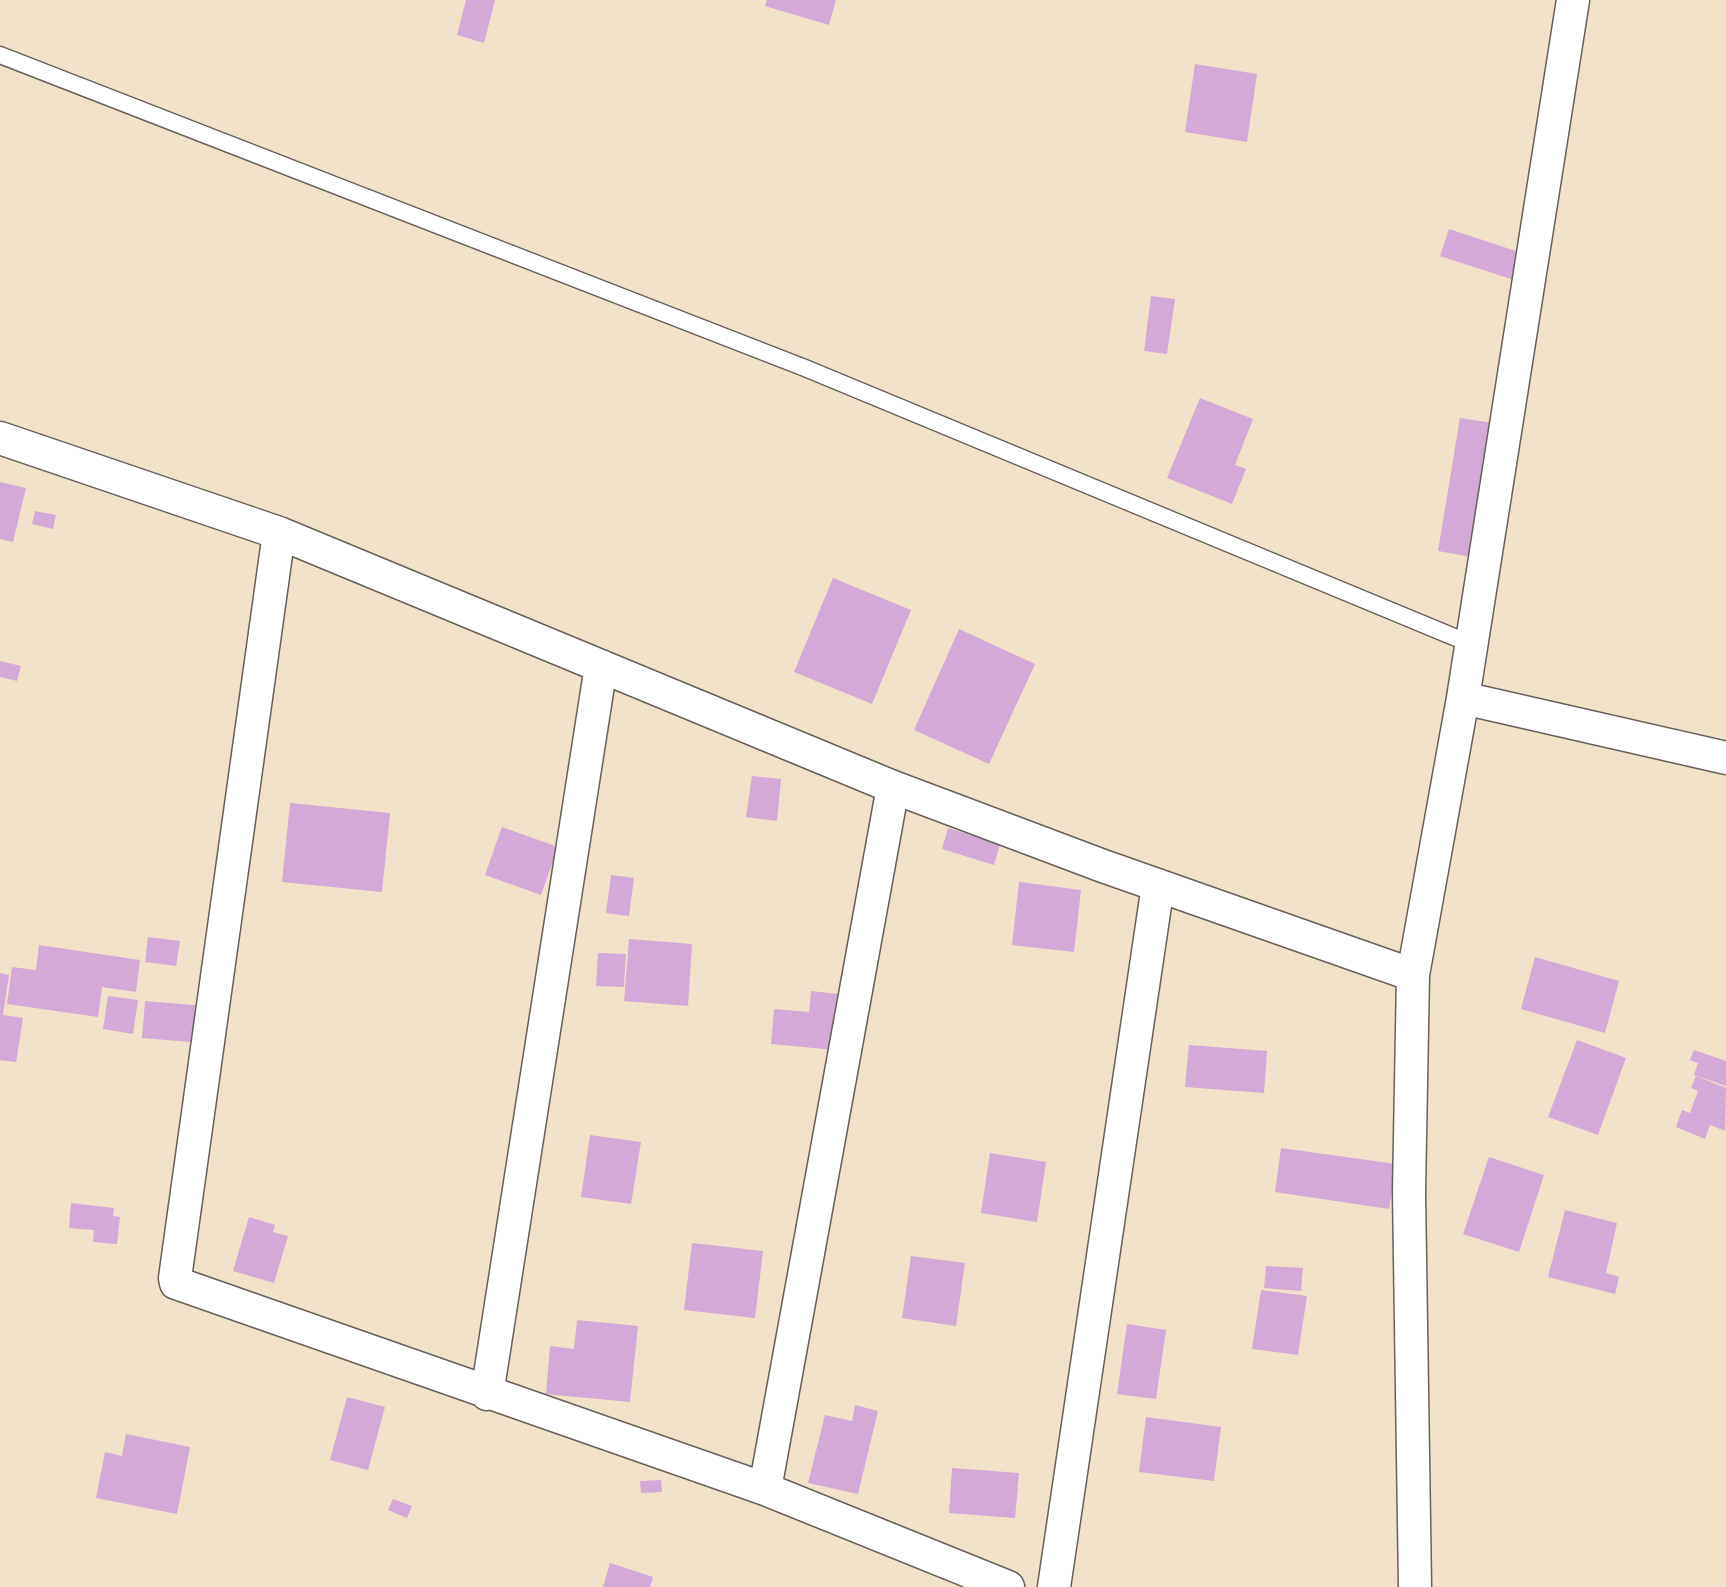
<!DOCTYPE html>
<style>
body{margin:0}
canvas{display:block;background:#f2e2c9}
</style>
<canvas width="1726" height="1587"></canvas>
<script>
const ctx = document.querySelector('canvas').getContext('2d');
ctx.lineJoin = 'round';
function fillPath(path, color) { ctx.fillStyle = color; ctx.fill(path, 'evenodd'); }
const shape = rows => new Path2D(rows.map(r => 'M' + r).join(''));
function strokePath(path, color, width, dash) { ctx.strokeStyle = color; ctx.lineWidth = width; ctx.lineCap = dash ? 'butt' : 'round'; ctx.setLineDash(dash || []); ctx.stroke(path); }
const building = shape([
 [466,0,495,0,484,43,457,35],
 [767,0,836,0,829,25,765,6],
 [1195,64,1257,74,1247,142,1185,132],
 [1449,229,1525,254,1517,281,1440,256],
 [1151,296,1175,299,1167,354,1144,351],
 [1200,398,1253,419,1235,465,1246,469,1232,504,1167,478],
 [1460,418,1499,424,1478,558,1438,551],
 [0,482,26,488,13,542,0,539],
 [35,511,56,515,53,529,32,524],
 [833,578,911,610,872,704,794,672],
 [959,629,1035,664,989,764,914,730],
 [0,661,21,666,17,681,0,677],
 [752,776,781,779,777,821,746,817],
 [290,803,390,813,382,892,282,882],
 [502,827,558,847,541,895,485,875],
 [948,828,1000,844,994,865,942,849],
 [611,875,634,878,629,916,606,913],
 [1019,882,1081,890,1074,952,1012,945],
 [148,937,180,941,176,966,145,962],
 [629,939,692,944,688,1006,624,1001],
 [39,945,140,960,136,992,102,987,98,1017,7,1004,12,967,36,970],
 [598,953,626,954,624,987,596,986],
 [1535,957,1619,981,1605,1033,1521,1009],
 [0,973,9,975,3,1015,23,1018,16,1062,0,1060],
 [811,991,839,994,835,1050,771,1044,774,1009,809,1012],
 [108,996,138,1000,133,1034,103,1029],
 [145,1001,206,1006,202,1043,142,1038],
 [1577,1040,1626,1058,1598,1135,1548,1117],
 [1189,1045,1267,1051,1264,1093,1185,1087],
 [1694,1050,1726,1061,1726,1086,1694,1075,1698,1063,1690,1060],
 [1696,1076,1726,1088,1725,1131,1710,1125,1705,1139,1676,1127,1682,1110,1690,1113,1698,1091,1691,1088],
 [590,1135,641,1142,631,1204,581,1197],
 [1281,1148,1396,1164,1389,1209,1275,1192],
 [990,1153,1046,1162,1037,1222,981,1213],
 [1489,1157,1544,1175,1519,1252,1463,1234],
 [71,1203,114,1208,113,1216,120,1217,117,1244,93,1242,94,1230,69,1228],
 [1565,1210,1617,1223,1606,1273,1619,1277,1615,1294,1548,1277],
 [249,1217,275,1225,273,1232,288,1236,274,1283,233,1271],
 [692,1243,763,1251,755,1318,684,1310],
 [911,1256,965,1263,956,1326,902,1318],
 [1266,1266,1303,1268,1301,1291,1264,1288],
 [1261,1290,1307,1296,1298,1355,1252,1349],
 [577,1320,638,1326,630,1402,546,1394,550,1346,574,1349],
 [1127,1324,1166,1330,1156,1399,1117,1394],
 [347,1397,385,1407,368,1470,330,1460],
 [855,1405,878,1411,858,1494,808,1483,825,1415,852,1421],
 [1146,1417,1221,1427,1214,1481,1139,1472],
 [126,1434,190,1447,177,1514,96,1498,105,1452,122,1456],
 [952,1468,1019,1473,1015,1518,949,1513],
 [661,1480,662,1492,641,1493,640,1481],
 [393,1499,412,1506,407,1518,388,1510],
 [610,1563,653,1577,650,1587,603,1587]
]);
const service = shape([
 [0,55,805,368,1471,644]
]);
const minor = shape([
 [0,438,279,533,893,787,1103,866,1413,975],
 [279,533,175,1278,176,1283,765,1489,1008,1587],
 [1463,698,1573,0],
 [487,1394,601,666],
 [765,1489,893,787],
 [1054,1587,1158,885],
 [1415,1587,1409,1192,1413,975,1463,698,1726,758]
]);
fillPath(building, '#d4a8d7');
strokePath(service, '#676159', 19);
strokePath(minor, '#676159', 35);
strokePath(service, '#fff', 16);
strokePath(minor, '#fff', 32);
</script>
